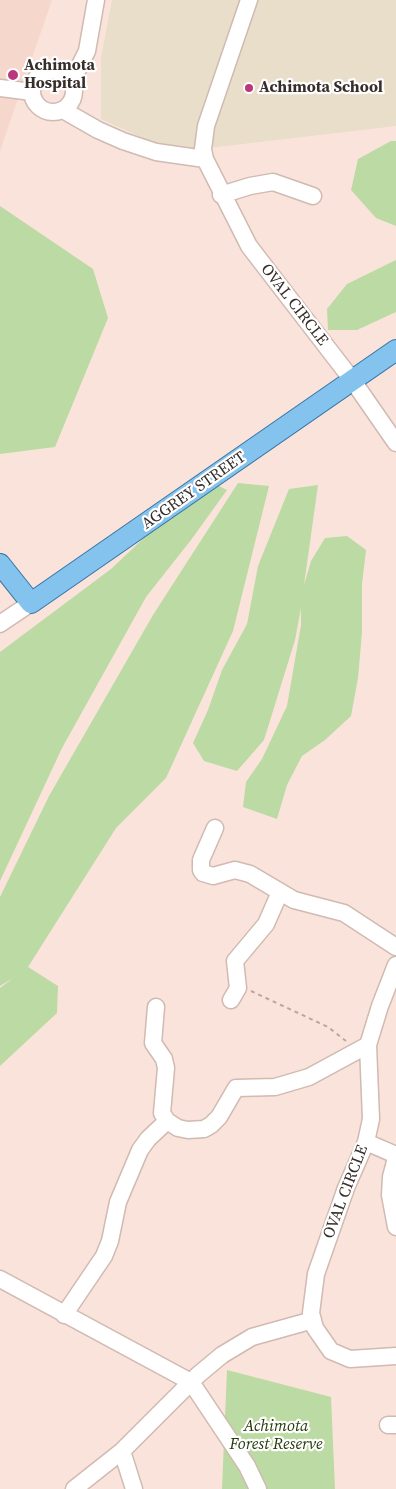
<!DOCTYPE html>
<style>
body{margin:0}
canvas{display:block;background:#fae3da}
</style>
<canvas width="396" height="1489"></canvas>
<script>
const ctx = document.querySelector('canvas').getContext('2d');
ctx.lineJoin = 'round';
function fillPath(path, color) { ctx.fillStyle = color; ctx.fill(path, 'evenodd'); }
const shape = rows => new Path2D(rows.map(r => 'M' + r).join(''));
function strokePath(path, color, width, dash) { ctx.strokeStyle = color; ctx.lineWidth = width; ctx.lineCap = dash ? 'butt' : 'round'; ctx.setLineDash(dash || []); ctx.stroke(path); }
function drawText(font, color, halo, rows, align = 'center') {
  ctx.font = font + ' "Source Serif 4",serif'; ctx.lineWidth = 4.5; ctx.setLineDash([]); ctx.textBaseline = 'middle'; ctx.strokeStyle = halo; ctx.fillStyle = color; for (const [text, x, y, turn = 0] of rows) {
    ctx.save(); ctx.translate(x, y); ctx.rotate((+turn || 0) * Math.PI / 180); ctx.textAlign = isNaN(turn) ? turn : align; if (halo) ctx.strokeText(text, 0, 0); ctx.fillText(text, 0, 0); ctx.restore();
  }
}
const built = shape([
 [0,0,52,0,0,151]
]);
const education = shape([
 [112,0,396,0,396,126,174,152,101,119,101,58]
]);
const green = shape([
 [391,141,396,141,396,226,376,218,351,190,358,159],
 [0,206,93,269,108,318,55,447,0,454],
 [396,260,396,312,357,330,328,330,327,309,347,284],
 [211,482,227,490,191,540,146,597,62,748,0,881,0,652,111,569,161,522],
 [238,483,269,486,233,631,166,778,116,828,28,967,58,986,57,1013,0,1066,0,988,13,978,0,986,0,897,49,796,153,615],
 [318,485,304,585,311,561,325,538,347,536,366,550,362,584,362,632,358,678,351,716,325,740,302,756,287,785,277,819,243,807,246,782,262,759,287,706,301,625,301,608,295,640,264,740,237,771,204,761,193,743,208,710,222,670,247,624,258,566,289,489],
 [227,1370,331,1397,335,1489,222,1489]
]);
const path = shape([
 [251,991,328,1027,346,1041]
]);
const minor = shape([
 [249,0,206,126,203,149,205,159,249,246,353,381,396,443],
 '32 91a21 21 0 1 1 42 0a21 21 0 1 1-42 0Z',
 [72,81,87,51,96,0],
 [0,88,32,92],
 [63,110,98,130,123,141,156,152,205,159],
 [221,195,250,186,273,182,313,196],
 [0,624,31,603],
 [215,828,201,860,201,870,203,873,213,876,235,870,250,874,294,900,344,913,396,947],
 [396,965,380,1006,368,1045,371,1119,366,1142,346,1188,316,1274,311,1313,315,1328,331,1351,350,1359,396,1356],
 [231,1000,238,988,235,961,266,924,280,892],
 [156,1007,153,1043,164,1059,166,1068,162,1113,167,1121,178,1128,188,1130,204,1129,211,1125,219,1117,236,1088,275,1087,309,1077,368,1045],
 [366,1142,396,1155],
 [396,1158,391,1177,390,1195,396,1227],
 [0,1279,191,1382,247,1466,258,1489],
 [64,1315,104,1256,110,1241,118,1202,140,1150,148,1139,167,1121],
 [388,1425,396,1425],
 [122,1451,134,1489],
 [74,1489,122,1451,198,1375,222,1355,252,1337,313,1320]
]);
const major = shape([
 [0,564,31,603,396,350]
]);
const markers = [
 [13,75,6,"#bb377d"],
 [249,88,5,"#bb377d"]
];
const poiNames = [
 ["Achimota",24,66],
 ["Hospital",24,84],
 ["Achimota School",259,88]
];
const streetNames = [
 ["OVAL CIRCLE",294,305,52],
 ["AGGREY STREET",194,491,-35],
 ["OVAL CIRCLE",346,1192,-69]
];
const parkNames = [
 ["Achimota",276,1427],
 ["Forest Reserve",276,1445]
];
fillPath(built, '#f6d7cb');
fillPath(education, '#e8dec9');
fillPath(green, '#bcdaa3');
strokePath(minor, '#d0bab1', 19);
strokePath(major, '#3575a4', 22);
strokePath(path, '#b9a7a0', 2, [4, 4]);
strokePath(minor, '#fff', 16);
strokePath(major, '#85c3ef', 20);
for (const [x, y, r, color] of markers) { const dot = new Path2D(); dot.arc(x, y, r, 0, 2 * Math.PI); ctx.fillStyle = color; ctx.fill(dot); strokePath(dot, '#fff', 2); }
drawText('bold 16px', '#372e2a', '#fff', poiNames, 'left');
drawText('16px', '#372e2a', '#fff', streetNames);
drawText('italic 16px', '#24390a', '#fff', parkNames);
</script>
